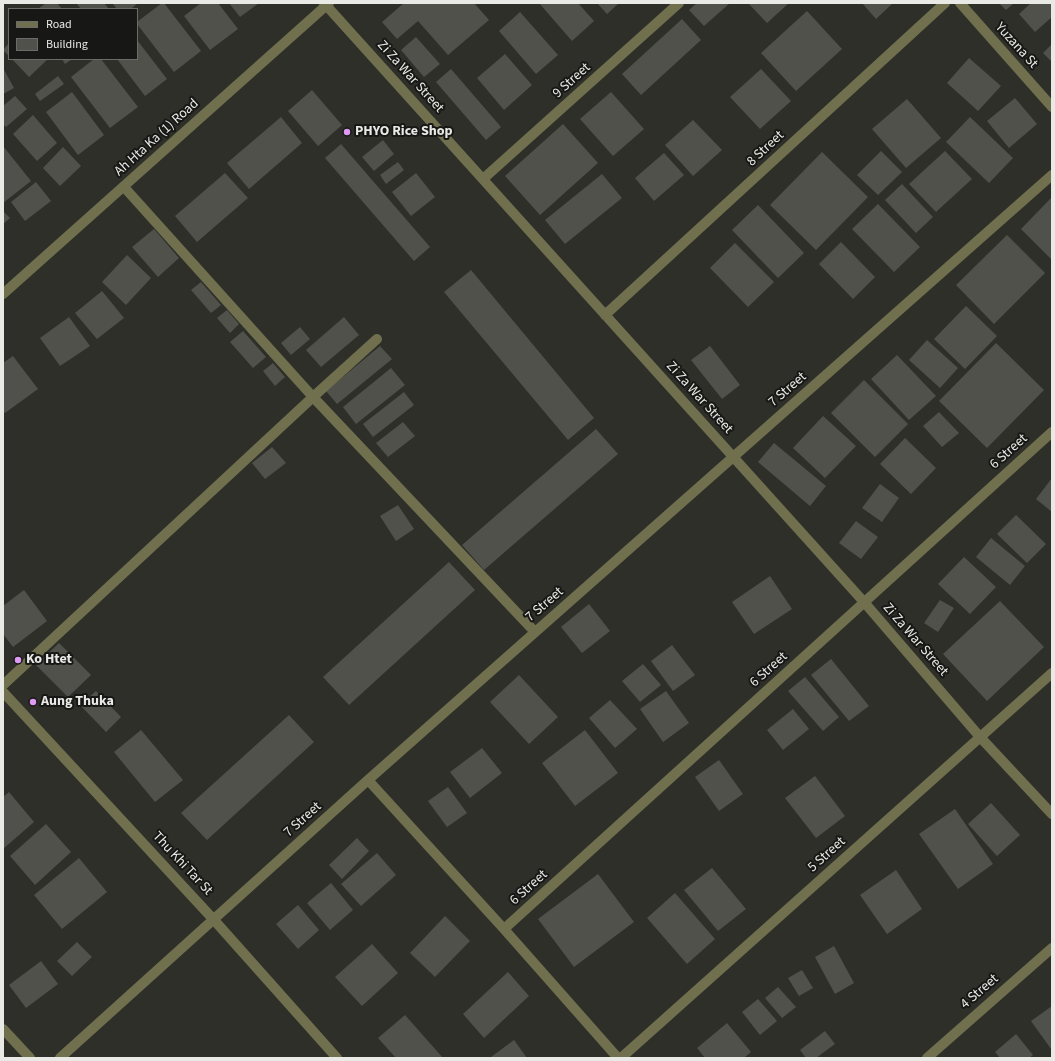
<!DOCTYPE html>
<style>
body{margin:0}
#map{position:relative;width:1055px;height:1061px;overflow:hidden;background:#2f2f2a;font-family:"Source Sans 3",sans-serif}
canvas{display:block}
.frame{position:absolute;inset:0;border:4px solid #e9e9e6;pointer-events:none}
.legend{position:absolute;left:8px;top:8px;width:130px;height:52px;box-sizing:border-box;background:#171715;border:1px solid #6b6b69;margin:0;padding:5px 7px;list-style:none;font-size:12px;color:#e9e9e6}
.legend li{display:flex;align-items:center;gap:8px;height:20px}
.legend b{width:20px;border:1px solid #6b6b69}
</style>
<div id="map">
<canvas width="1055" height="1061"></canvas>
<div class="frame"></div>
<ul class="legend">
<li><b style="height:5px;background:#70704f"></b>Road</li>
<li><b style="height:11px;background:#51514c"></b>Building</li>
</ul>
</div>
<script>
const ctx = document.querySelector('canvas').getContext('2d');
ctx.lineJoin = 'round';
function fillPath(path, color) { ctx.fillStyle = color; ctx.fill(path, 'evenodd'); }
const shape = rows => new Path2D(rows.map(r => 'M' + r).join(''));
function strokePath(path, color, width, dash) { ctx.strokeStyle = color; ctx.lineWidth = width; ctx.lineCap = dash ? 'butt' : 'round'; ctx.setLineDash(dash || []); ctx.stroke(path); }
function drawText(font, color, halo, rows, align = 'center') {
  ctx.font = font + ' "Source Sans 3",sans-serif'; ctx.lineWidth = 4; ctx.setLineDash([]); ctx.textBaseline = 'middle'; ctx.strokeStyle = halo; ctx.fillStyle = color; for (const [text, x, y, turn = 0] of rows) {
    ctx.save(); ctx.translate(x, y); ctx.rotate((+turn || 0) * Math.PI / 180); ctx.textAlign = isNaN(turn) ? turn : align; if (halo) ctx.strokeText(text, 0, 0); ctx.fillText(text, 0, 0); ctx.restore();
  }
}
const building = shape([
 [46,3,57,3,62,9,38,9],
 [76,3,104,3,109,9,81,9],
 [112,3,138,3,131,9,117,9],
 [162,3,164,3,201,51,174,72,137,24,137,22],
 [201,3,218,3,238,29,210,50,184,16],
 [229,3,259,3,240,17],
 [404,3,474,3,489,20,448,55,418,21,397,39,382,22],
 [539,3,578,3,594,21,572,41],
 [597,3,619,3,607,14],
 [697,3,730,3,704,26,689,10],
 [748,3,789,3,767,23],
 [862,3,893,3,876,19],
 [999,3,1014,3,1006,10],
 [1031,3,1052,3,1052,17,1035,32,1019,14],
 [807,11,842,49,796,91,761,53],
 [520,12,558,55,536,74,499,31],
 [682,19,701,40,641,95,622,74],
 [416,37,440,64,424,77,401,50],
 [137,40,167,79,145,96,117,59,137,59],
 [9,43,9,56,3,50],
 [1052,44,1052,62,1043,53],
 [505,54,532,85,504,110,477,78],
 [969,58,1001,86,978,111,947,83],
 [12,59,48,59,29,77],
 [62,59,72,59,65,64],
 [94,59,101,59,138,107,110,128,71,77],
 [3,68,14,88,3,94],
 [451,69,501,127,486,140,436,82],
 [761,69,791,101,760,129,730,97],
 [58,76,64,84,40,101,35,94],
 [312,90,342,125,318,146,288,111],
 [72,92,104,135,78,155,46,112],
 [611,92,644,129,613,156,580,119],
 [15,96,27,109,6,127,3,124,3,106],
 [1015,98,1037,124,1009,148,987,121],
 [907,99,941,138,906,168,872,129],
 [33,115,57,143,37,161,13,134],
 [281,117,302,143,249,189,227,163],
 [970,117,1013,158,989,183,946,142],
 [693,120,722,150,693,176,665,145],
 [563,124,598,163,540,215,505,176],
 [383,140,394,154,374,171,362,157],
 [341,144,430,247,414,261,325,158],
 [3,146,31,181,3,203],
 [63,147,81,166,60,186,43,168],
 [881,151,902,172,878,195,857,175],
 [945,151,972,179,936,212,909,184],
 [822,152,868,197,816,250,770,205],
 [664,153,684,175,654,201,635,178],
 [398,162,404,170,386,184,380,175],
 [225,173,248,198,197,242,175,216],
 [416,173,435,197,411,216,392,192],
 [602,174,622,198,565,244,545,220],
 [36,182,51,201,25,221,11,202],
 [902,184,933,217,916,233,885,200],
 [1052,197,1052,260,1021,229],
 [878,204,920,247,894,272,852,229],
 [758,205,804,253,778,278,732,230],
 [3,211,10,218,3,224],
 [154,229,179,258,158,277,132,247],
 [1007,235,1045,273,994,324,956,285],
 [841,242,875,277,853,299,819,264],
 [735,243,774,282,748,307,710,268],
 [127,255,151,278,126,305,102,282],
 [471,270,594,418,568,440,444,292],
 [201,282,221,305,211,313,191,290],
 [102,291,124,318,97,339,75,313],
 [966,306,997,336,965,369,934,339],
 [227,310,239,324,230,333,217,318],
 [69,317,90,346,60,366,40,338],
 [344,317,359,335,321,367,306,350],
 [300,327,310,339,291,355,281,343],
 [243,331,266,357,253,368,230,342],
 [927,340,958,368,940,388,909,360],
 [996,343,1044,390,987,448,939,401],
 [380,346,392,359,337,404,326,391],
 [710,346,740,385,722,399,691,360],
 [897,355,936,396,909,420,871,379],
 [13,356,38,389,5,413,3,411,3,363],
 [273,363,285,377,275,386,263,371],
 [391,368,405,385,356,424,343,407],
 [864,380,908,424,875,457,831,413],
 [404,392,414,405,373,437,363,424],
 [939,412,959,433,942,447,923,426],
 [823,416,856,446,825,478,793,448],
 [403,422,415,436,388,457,376,443],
 [596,429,618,454,484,570,462,545],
 [905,438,936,468,911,494,880,464],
 [774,443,826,486,810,506,758,462],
 [272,447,286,463,265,479,252,463],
 [1052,478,1052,512,1036,499],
 [880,484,899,498,882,522,862,508],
 [398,505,414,529,396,541,380,516],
 [1016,515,1046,544,1027,563,997,534],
 [856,521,878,537,861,559,839,543],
 [991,538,1025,566,1010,585,976,557],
 [964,557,996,587,970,614,938,584],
 [449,562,475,590,349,705,323,677],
 [770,576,792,609,754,634,732,602],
 [24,590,47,621,13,647,3,634,3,606],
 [940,600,954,608,938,632,924,623],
 [1000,601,1044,647,987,701,943,654],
 [589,604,610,631,582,653,561,627],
 [59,643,91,675,68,697,36,665],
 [672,645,695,675,673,691,651,661],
 [831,659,869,706,849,721,811,675],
 [643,664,661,685,640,702,622,681],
 [519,675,558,717,529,744,490,702],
 [805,677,839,717,823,731,788,691],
 [96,691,121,717,106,732,80,705],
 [666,691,689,723,663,742,640,709],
 [610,700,637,729,615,748,589,718],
 [793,709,809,729,783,750,767,730],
 [289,715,314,742,207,840,181,813],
 [141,730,183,780,155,802,114,752],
 [585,730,618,773,575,806,542,763],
 [482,748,502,773,470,798,450,772],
 [719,760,743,794,719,811,695,777],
 [815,776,845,816,816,838,785,798],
 [448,787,467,813,447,827,428,801],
 [9,792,34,822,3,849,3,797],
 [991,803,1020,835,997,856,968,824],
 [955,809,993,864,958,889,919,834],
 [46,824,71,852,35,885,10,856],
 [357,838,369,851,342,879,329,865],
 [377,853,396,875,361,906,341,884],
 [79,858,107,892,62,929,34,895],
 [712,868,746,909,718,931,684,890],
 [896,870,922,909,887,934,860,895],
 [598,874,634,922,574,967,538,919],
 [331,883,353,910,330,930,307,903],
 [675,893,715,939,687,964,647,918],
 [298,905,319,930,298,949,276,924],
 [445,916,470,941,435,977,410,953],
 [77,942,92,957,72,976,57,961],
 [372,944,398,973,362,1006,335,977],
 [834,946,854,983,835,994,815,957],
 [41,961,58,984,26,1008,9,985],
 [802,970,813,988,799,996,788,978],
 [508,972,529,996,484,1038,463,1014],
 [778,987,796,1007,782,1018,765,998],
 [758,999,777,1021,760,1035,742,1012],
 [1052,1006,1052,1048,1051,1049,1031,1021],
 [405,1015,443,1058,396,1058,378,1038],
 [727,1023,751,1052,744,1058,705,1058,697,1048],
 [825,1031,835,1044,816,1058,806,1058,800,1050],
 [1016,1034,1033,1055,1029,1058,1000,1058,995,1052],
 [514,1040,527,1058,492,1058,491,1057]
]);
const minor = shape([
 [324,3,864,602,980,737,1052,814],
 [960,3,1052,107],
 [483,179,679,3],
 [124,187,313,397,535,632],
 [605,315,945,3],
 [3,685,313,397,377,339],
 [368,780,504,929,618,1058],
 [504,929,1052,432],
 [3,1029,30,1058],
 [60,1058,368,780,1052,175],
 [621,1058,1052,673],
 [927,1058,1052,948]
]);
const tertiary = shape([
 [3,294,329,3],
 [3,692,214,920,337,1058]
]);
const markers = [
 [347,132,4,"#dd99f4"],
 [18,660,4,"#dd99f4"],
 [33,702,4,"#dd99f4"]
];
const streetNames = [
 ["Yuzana St",1016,46,48],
 ["Zi Za War Street",410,77,48],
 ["9 Street",572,81,-42],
 ["Ah Hta Ka (1) Road",157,138,-42],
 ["8 Street",766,149,-43],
 ["7 Street",788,390,-41],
 ["Zi Za War Street",699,398,48],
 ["6 Street",1009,452,-42],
 ["7 Street",545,605,-41],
 ["Zi Za War Street",915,640,49],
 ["6 Street",769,670,-42],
 ["7 Street",303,820,-42],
 ["5 Street",827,855,-42],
 ["Thu Khi Tar St",182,864,47],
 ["6 Street",529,888,-42],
 ["4 Street",980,992,-41]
];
const poiNames = [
 ["PHYO Rice Shop",355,132],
 ["Ko Htet",26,660],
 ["Aung Thuka",41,702]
];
fillPath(building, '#51514c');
strokePath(minor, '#70704f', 10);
strokePath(tertiary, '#70704f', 10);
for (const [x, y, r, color] of markers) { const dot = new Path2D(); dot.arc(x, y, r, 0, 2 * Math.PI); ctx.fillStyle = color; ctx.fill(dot); strokePath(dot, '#171715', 1.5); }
drawText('14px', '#e9e9e6', '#171715', streetNames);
drawText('bold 14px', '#e9e9e6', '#171715', poiNames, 'left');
</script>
